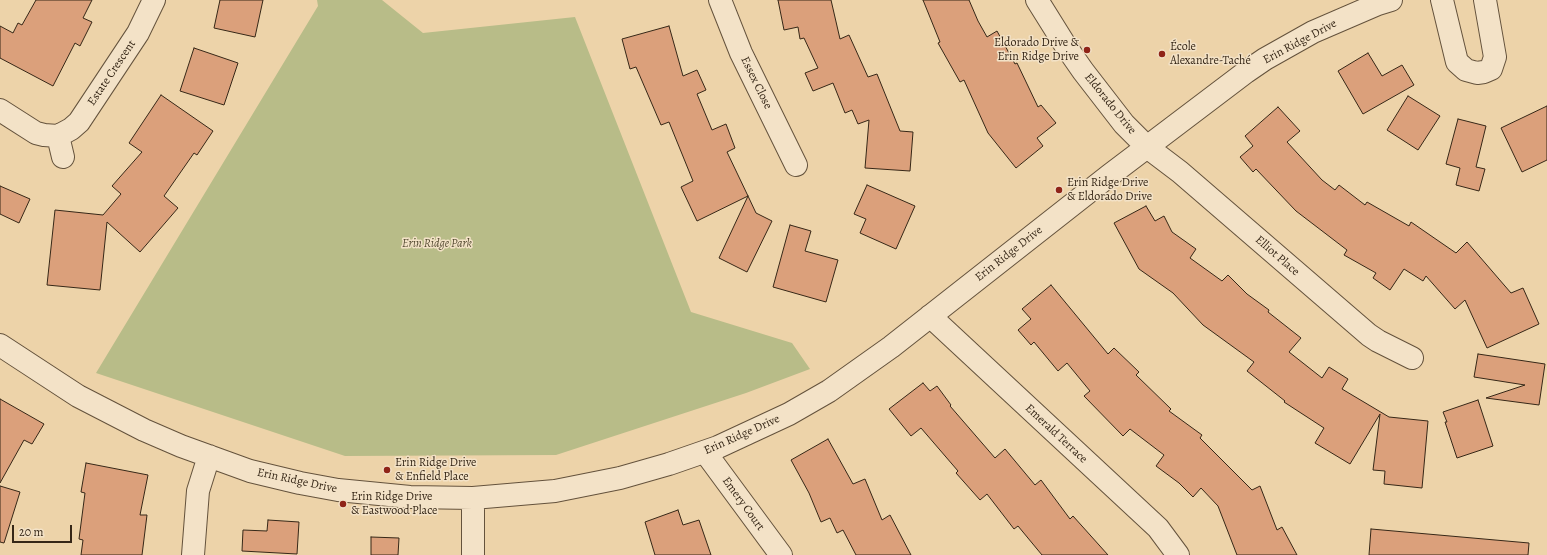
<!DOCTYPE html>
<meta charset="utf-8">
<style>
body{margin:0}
#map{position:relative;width:1547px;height:555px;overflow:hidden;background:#edd3a9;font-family:Alegreya,serif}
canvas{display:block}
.scale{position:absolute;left:12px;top:525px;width:60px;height:18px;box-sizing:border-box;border:2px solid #362717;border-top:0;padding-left:5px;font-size:12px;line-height:14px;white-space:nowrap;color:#362717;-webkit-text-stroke:3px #f3e2c7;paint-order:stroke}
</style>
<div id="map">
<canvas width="1547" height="555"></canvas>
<div class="scale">20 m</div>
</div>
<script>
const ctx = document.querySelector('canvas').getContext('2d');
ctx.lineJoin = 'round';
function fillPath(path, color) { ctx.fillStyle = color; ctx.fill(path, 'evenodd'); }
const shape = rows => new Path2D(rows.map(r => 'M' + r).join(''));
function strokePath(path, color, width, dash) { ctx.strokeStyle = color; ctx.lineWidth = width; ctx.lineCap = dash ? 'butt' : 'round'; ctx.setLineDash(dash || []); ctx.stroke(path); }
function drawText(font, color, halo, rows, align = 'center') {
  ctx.font = font + ' Alegreya,serif'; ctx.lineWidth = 3; ctx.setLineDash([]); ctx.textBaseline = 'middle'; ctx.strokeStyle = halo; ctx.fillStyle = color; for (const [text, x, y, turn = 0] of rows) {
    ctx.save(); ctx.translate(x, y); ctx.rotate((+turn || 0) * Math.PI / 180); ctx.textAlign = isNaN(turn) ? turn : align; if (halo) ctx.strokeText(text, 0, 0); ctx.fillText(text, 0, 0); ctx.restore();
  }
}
const green = shape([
 [317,0,382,0,423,33,575,17,691,312,792,343,810,369,746,393,556,455,345,456,96,373,318,6]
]);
const building = shape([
 [36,0,92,0,83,18,92,22,80,46,75,43,53,86,0,58,0,26,13,33,18,23,22,25,36,0],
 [220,0,263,0,255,37,214,28,220,0],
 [778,0,831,0,840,39,849,35,868,77,877,74,900,131,913,132,910,171,865,168,869,120,858,124,852,110,845,113,833,83,813,91,805,73,818,68,804,38,800,39,798,27,784,30,778,0],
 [923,0,969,0,978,21,987,37,997,31,1015,64,1017,63,1038,107,1041,105,1056,123,1037,138,1043,146,1016,168,988,133,964,80,960,82,938,43,940,42,923,0],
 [669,26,683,76,697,70,706,90,697,94,712,130,726,124,735,148,727,152,748,196,697,221,681,187,693,181,669,122,661,125,636,67,630,69,622,39,669,26],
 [194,48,238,63,224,105,180,91,194,48],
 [1368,53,1382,76,1402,65,1414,85,1363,114,1338,71,1368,53],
 [161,95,213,131,197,155,194,153,164,196,178,208,140,252,107,222,100,290,47,285,55,210,103,215,121,194,112,186,142,152,129,143,161,95],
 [1408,96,1440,116,1418,150,1387,130,1408,96],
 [1547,106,1547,160,1522,172,1501,128,1547,106],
 [1278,107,1300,131,1287,142,1322,180,1335,190,1339,185,1365,205,1367,202,1409,226,1411,222,1456,253,1467,242,1511,293,1523,288,1539,324,1487,348,1465,300,1455,309,1426,276,1423,281,1404,269,1390,290,1373,278,1376,273,1344,255,1347,250,1296,211,1256,169,1253,172,1240,157,1253,146,1245,136,1278,107],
 [1458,119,1486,126,1476,167,1485,169,1479,191,1456,185,1460,168,1446,164,1458,119],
 [867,185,915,206,896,249,860,233,866,219,854,214,867,185],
 [0,186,30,199,19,223,0,214,0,186],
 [748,196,756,213,772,221,747,272,719,258,748,196],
 [1146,206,1155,221,1164,216,1172,232,1196,249,1190,258,1222,281,1228,275,1247,294,1269,310,1268,312,1301,338,1289,352,1322,378,1329,367,1348,379,1342,389,1389,417,1428,421,1422,488,1384,484,1385,471,1373,470,1380,414,1350,464,1315,443,1324,428,1284,402,1285,401,1247,371,1254,362,1203,325,1173,293,1139,269,1114,223,1146,206],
 [790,225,811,231,805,251,838,260,826,302,773,287,790,225],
 [1051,285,1108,354,1114,348,1139,372,1136,375,1171,409,1169,411,1202,435,1200,438,1252,490,1260,486,1277,530,1282,527,1297,555,1237,555,1218,506,1201,488,1193,497,1179,483,1156,466,1164,455,1130,429,1123,436,1084,396,1090,391,1067,363,1058,371,1034,342,1031,345,1018,330,1031,319,1022,309,1051,285],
 [1478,354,1545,364,1539,405,1486,398,1525,385,1474,377,1478,354],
 [923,383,930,391,937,386,951,405,950,406,995,458,1005,449,1035,485,1041,480,1070,519,1073,516,1108,555,1042,555,1018,526,1014,529,987,494,980,500,956,473,958,471,921,428,911,436,889,409,923,383],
 [0,399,44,424,32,444,24,440,0,483,0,399],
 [1478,400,1493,446,1457,458,1445,422,1447,422,1443,412,1478,400],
 [828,439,853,484,865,479,882,520,890,515,911,555,856,555,843,530,837,533,830,518,821,522,809,493,791,460,828,439],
 [86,463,148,475,140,515,147,515,142,555,81,555,83,540,79,539,85,493,81,492,86,463],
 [0,486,20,492,4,543,0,542,0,486],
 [678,510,683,525,699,520,711,555,655,555,645,522,678,510],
 [268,520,299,522,297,554,242,551,243,530,267,531,268,520],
 [1371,529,1529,543,1528,555,1369,555,1371,529],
 [371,537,399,538,398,555,371,555,371,537]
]);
const minor = shape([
 [720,0,741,53,796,165],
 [1037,0,1067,48,1083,71,1124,124,1147,147,1180,172,1369,335,1378,341,1412,358],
 [1442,0,1457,62,1466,70,1477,73,1484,72,1491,69,1495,57,1485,0],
 [0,110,36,133,44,135,58,136,71,129,79,122,138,33,154,0],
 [58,136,63,157],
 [930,316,1158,528,1178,555],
 [0,345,78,396,144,430,181,446,250,471,300,483,338,490,410,497,473,498,555,491,620,478,669,464,718,447,789,414,829,391,891,347,1110,175,1246,72,1265,59,1313,32,1378,4,1391,0],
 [705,452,781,555],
 [193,555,198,491,209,456],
 [473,555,473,498]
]);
const markers = [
 [1087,50,4,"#8f2418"],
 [1162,54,4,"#8f2418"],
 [1059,190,4,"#8f2418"],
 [387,470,4,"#8f2418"],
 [343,504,4,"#8f2418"]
];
const streetNames = [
 ["Erin Ridge Drive",1300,42,-28],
 ["Estate Crescent",112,73,-56],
 ["Essex Close",756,83,64],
 ["Eldorado Drive",1110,104,51],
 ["Erin Ridge Drive",1009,254,-38],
 ["Elliot Place",1277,256,41],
 ["Emerald Terrace",1056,434,43],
 ["Erin Ridge Drive",742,435,-24],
 ["Erin Ridge Drive",297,481,12],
 ["Emery Court",743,504,54]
];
const poiNames = [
 ["Eldorado Drive &",1079,43,"right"],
 ["Erin Ridge Drive",1079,57,"right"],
 ["École",1170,47],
 ["Alexandre-Taché",1170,61],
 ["Erin Ridge Drive",1067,183],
 ["& Eldorado Drive",1067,197],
 ["Erin Ridge Drive",395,463],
 ["& Enfield Place",395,477],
 ["Erin Ridge Drive",351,497],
 ["& Eastwood Place",351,511]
];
const parkNames = [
 ["Erin Ridge Park",437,244]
];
fillPath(green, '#b8bc88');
fillPath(building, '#dba07b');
strokePath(building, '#362717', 1);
strokePath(minor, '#64523c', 24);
strokePath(minor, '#f3e2c7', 22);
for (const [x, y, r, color] of markers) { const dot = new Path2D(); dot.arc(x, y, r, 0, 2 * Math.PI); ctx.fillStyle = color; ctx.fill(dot); strokePath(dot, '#f3e2c7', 1.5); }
drawText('12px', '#362717', '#f3e2c7', streetNames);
drawText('12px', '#362717', '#f3e2c7', poiNames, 'left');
drawText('italic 12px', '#564c33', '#f3e2c7', parkNames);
</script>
